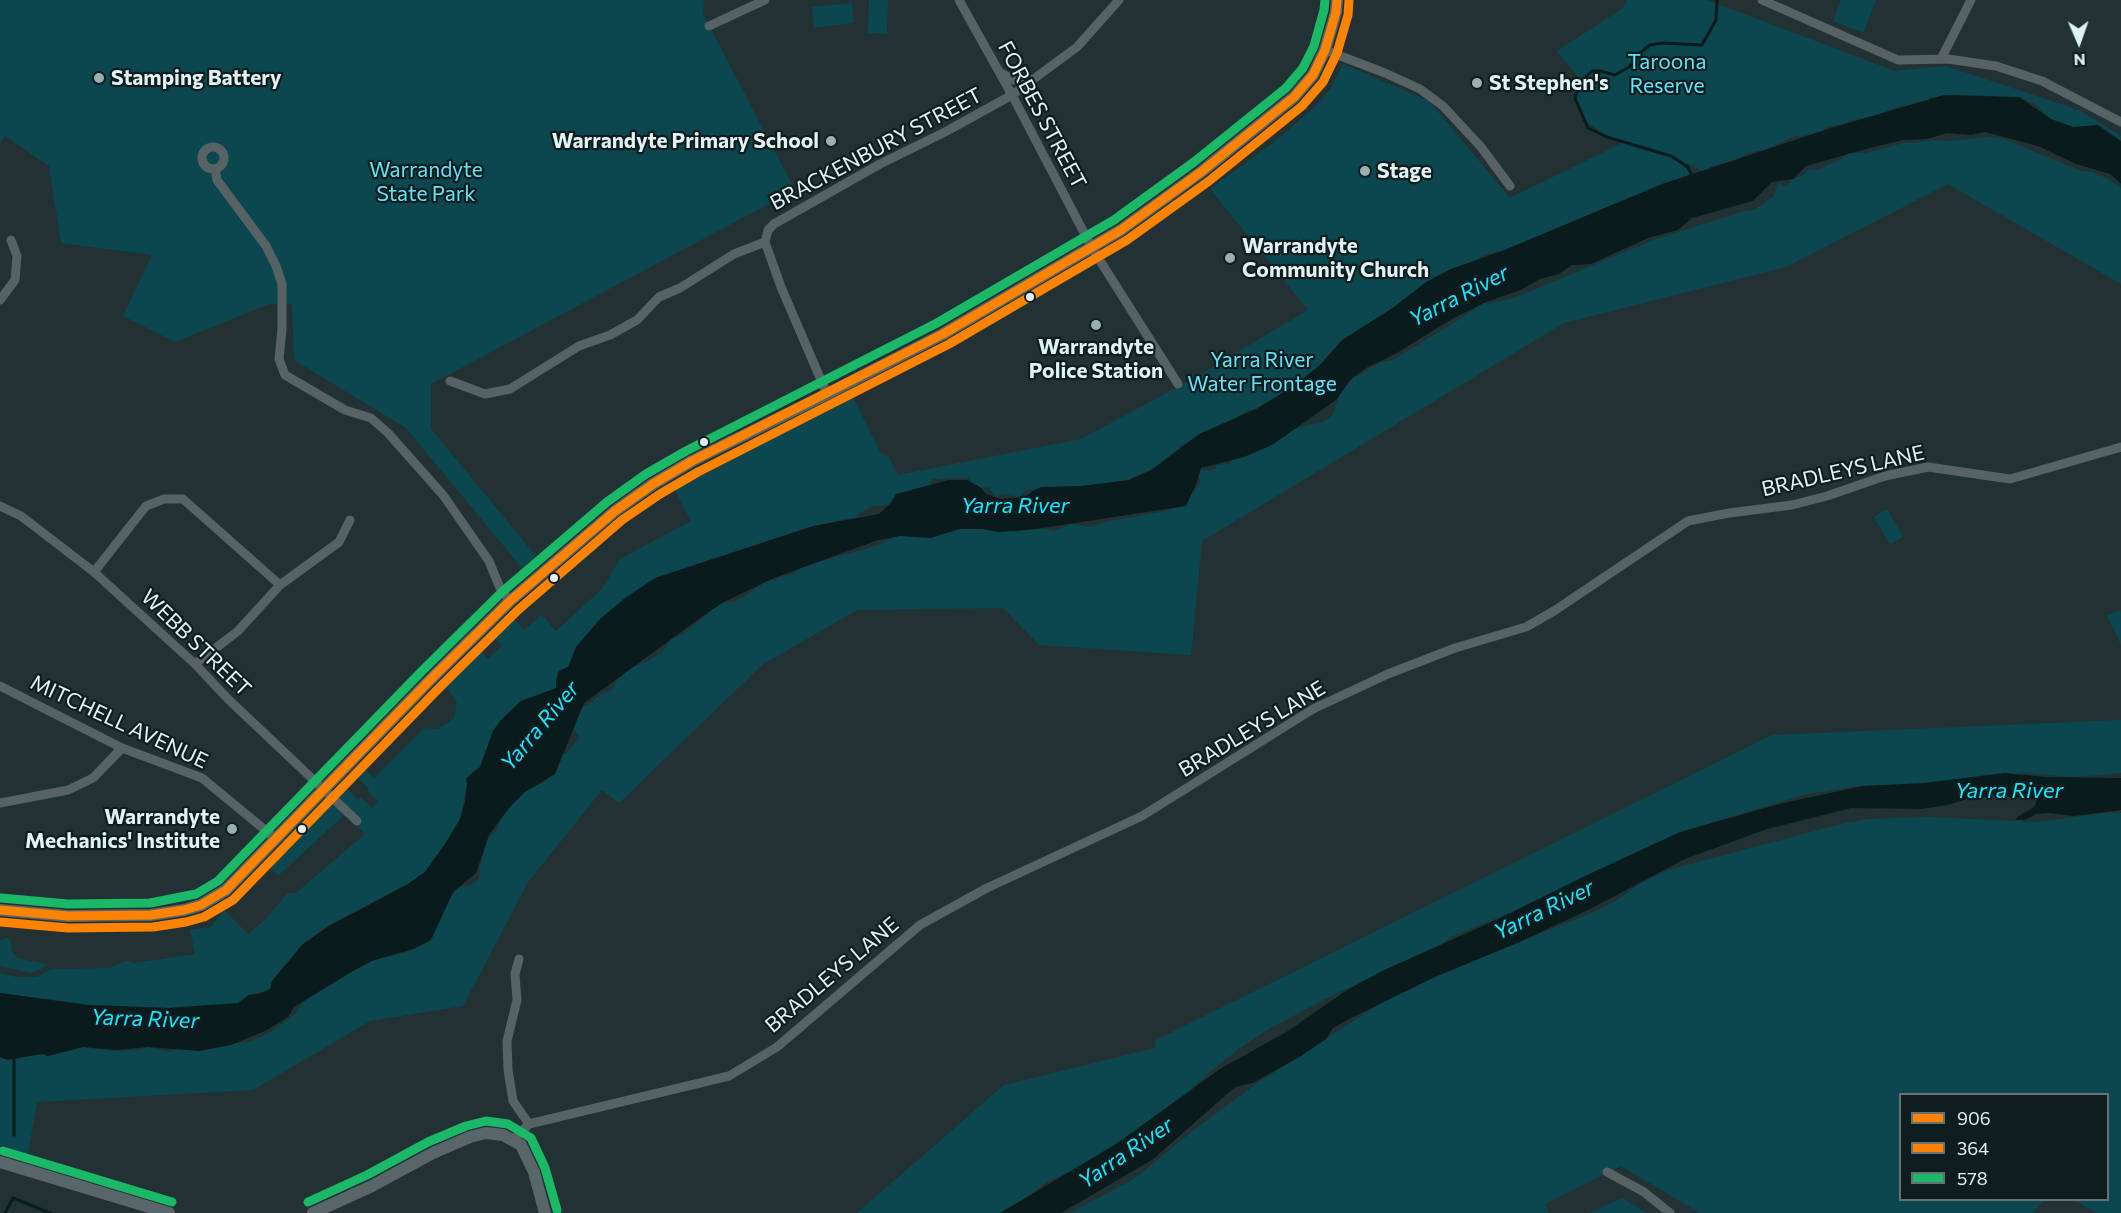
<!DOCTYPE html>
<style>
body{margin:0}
#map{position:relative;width:2121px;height:1213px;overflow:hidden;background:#223234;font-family:Commissioner,sans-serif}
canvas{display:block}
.legend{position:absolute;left:1899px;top:1093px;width:210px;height:108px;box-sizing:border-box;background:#101d1f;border:2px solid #647275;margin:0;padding:8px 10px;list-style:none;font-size:18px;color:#e1f2f5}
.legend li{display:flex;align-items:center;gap:12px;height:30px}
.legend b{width:30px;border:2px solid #647275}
.north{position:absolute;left:2049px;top:12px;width:60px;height:60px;-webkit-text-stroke:4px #101d1f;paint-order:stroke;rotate:178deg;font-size:16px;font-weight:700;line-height:24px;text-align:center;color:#e1f2f5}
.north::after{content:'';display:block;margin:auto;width:21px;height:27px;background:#e1f2f5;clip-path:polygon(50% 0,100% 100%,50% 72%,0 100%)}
</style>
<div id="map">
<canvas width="2121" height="1213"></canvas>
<ul class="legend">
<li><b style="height:8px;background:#ff8200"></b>906</li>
<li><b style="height:8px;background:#ff8200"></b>364</li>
<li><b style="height:8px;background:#1ab867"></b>578</li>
</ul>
<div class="north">N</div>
</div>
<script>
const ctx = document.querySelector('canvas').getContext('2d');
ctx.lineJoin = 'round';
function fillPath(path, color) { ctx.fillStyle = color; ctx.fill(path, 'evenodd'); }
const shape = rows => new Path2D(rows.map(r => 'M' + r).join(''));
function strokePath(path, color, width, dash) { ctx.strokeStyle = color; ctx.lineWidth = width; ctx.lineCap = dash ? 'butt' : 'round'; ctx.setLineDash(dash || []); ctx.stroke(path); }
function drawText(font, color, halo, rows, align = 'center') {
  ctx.font = font + ' Commissioner,sans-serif'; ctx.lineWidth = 4.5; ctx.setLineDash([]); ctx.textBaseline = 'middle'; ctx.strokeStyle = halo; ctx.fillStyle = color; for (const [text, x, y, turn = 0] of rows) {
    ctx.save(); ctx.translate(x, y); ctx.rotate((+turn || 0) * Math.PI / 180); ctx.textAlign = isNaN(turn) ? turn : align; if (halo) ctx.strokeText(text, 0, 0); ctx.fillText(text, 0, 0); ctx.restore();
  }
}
const green = shape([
 [0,0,704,0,703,14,795,190,431,384,431,429,536,556,522,568,406,428,294,360,292,304,269,304,175,342,123,316,152,255,61,243,49,166,5,136,0,143],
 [869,0,888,0,887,34,868,33],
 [1627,0,1707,0,1895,71,1946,66,2079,110,2121,136,2121,143,2092,126,2074,127,2050,119,2036,105,2025,99,2019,97,2002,100,1993,96,1957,95,1942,98,1929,97,1929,100,1910,106,1899,106,1885,113,1864,119,1858,118,1842,125,1827,126,1823,131,1800,137,1797,135,1765,150,1747,153,1737,160,1710,167,1708,170,1703,171,1687,163,1686,165,1689,173,1687,176,1516,248,1485,254,1363,331,1349,336,1342,345,1297,386,1290,388,1276,399,1265,403,1257,409,1246,411,1231,422,1217,426,1181,446,1168,462,1154,473,1148,471,1133,477,1123,491,1074,486,1026,490,1019,497,1002,494,995,497,989,487,979,488,970,482,969,478,933,479,930,486,893,498,888,505,873,506,858,514,856,518,839,520,566,670,564,669,559,671,556,680,557,688,521,701,501,720,493,731,480,767,472,772,467,784,460,819,445,844,425,872,408,884,329,925,303,944,272,981,270,989,265,992,249,994,238,1003,168,1008,89,1005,0,993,0,973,16,977,37,977,52,969,109,968,126,961,135,963,195,954,190,930,211,927,224,910,248,934,265,920,288,893,296,893,365,834,344,815,278,876,270,867,346,788,358,799,361,798,373,808,378,801,368,792,369,789,357,777,360,764,374,778,424,728,437,729,449,722,454,718,457,703,454,697,442,684,477,648,488,659,502,646,491,634,512,617,524,630,542,615,556,631,602,589,620,559,691,521,675,490,852,396,881,453,888,456,898,475,1081,439,1189,381,1308,310,1210,189,1277,140,1316,106,1331,88,1343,64,1429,101,1510,198,1622,143,1612,139,1585,121,1576,99,1574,87,1574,83,1580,79,1557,51,1623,8],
 [1841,0,1876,0,1863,33,1833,21],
 [852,3,854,23,814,28,812,7],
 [1986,137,2004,139,2081,171,2092,172,2108,179,2121,188,2121,284,1948,184,1786,267,1564,323,1202,541,1191,655,1039,645,1003,608,857,610,762,665,619,803,602,790,528,882,463,1006,370,1021,253,1090,37,1102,28,1154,0,1146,0,1058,14,1058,42,1054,48,1056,83,1047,112,1051,140,1050,148,1047,169,1052,179,1048,250,1042,269,1033,294,1015,312,991,385,954,405,953,427,943,432,937,444,909,455,891,462,886,468,887,479,879,480,867,487,840,498,828,500,818,508,799,544,782,553,774,560,756,566,753,580,737,572,727,579,709,591,703,601,694,611,691,618,679,632,667,648,661,662,652,672,638,682,635,708,614,709,606,716,603,734,602,747,595,762,583,792,574,803,566,876,546,897,536,970,525,1015,532,1041,528,1055,531,1070,524,1091,527,1110,521,1166,511,1179,505,1193,493,1199,484,1200,479,1197,476,1199,468,1204,471,1207,469,1208,471,1214,469,1217,465,1229,464,1240,450,1286,430,1323,422,1333,415,1339,395,1355,376,1361,375,1370,368,1383,362,1393,360,1465,316,1484,302,1487,304,1514,298,1656,239,1745,211,1754,210,1773,197,1779,182,1783,187,1787,186,1792,180,1803,175,1808,169,1816,170,1840,160,1848,153,1866,153,1904,143,1914,143,1932,140,1952,141],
 [1887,509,1903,537,1890,544,1874,517],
 [2120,610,2121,611,2121,645,2107,616],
 [2121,720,2121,773,2074,777,2025,773,1951,785,1857,786,1808,794,1787,800,1700,826,1654,844,1530,905,1455,935,1430,951,1329,997,1267,1030,1240,1048,1212,1070,1178,1101,1132,1138,1075,1170,1048,1181,1007,1213,857,1213,1004,1085,1155,1048,1156,1040,1772,735],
 [2105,813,2121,813,2121,1213,2097,1213,2074,1200,2108,1200,2108,1094,1900,1094,1900,1200,2044,1200,2032,1213,1700,1213,1621,1166,1545,1204,1549,1213,1070,1213,1134,1179,1195,1129,1259,1082,1406,987,1594,912,1616,901,1641,883,1668,870,1845,823,1868,819,1927,817,2038,822],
 [6,938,11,940,12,952,18,958,49,965,32,973,0,966,0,940],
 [1622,1198,1647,1213,1589,1213]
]);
const water = shape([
 [1944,95,2019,97,2051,119,2073,127,2098,125,2121,141,2121,184,2110,174,2076,164,2038,146,1985,132,1971,135,1947,133,1927,139,1903,140,1866,149,1806,166,1793,179,1772,182,1753,201,1692,218,1678,230,1648,238,1591,264,1572,265,1559,274,1540,279,1521,290,1486,302,1452,319,1395,354,1366,368,1350,380,1336,400,1272,445,1244,457,1201,468,1197,482,1186,506,1036,529,998,532,983,529,960,529,930,538,900,536,878,540,774,578,724,602,707,613,584,703,555,774,525,792,509,808,489,835,476,873,453,892,431,940,413,949,372,961,353,971,294,1007,288,1017,267,1030,231,1045,199,1051,148,1047,117,1050,83,1047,48,1056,42,1054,7,1060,0,1057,0,993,89,1005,168,1008,238,1003,249,995,258,994,270,989,272,981,303,944,329,926,408,884,425,872,445,844,460,819,465,801,467,784,466,778,480,767,493,731,501,720,521,701,556,688,556,680,559,671,568,667,576,647,599,620,625,598,655,578,813,526,879,514,891,503,896,494,949,480,967,480,980,487,986,494,1001,499,1025,497,1033,491,1041,487,1081,486,1129,480,1151,470,1199,434,1256,409,1292,387,1320,365,1342,340,1394,307,1426,282,1451,269,1502,251,1662,184,1831,128],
 [2005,773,2045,777,2121,778,2121,810,2074,816,2050,813,2036,814,2025,820,2016,820,2017,817,2034,807,2037,800,2022,797,1994,796,1970,798,1948,805,1921,809,1851,808,1767,829,1685,859,1592,908,1522,941,1435,977,1353,1017,1333,1028,1326,1039,1301,1056,1253,1083,1235,1087,1152,1160,1061,1213,1000,1213,1116,1144,1220,1069,1288,1031,1347,990,1382,971,1496,920,1585,876,1680,832,1783,803,1863,786,1923,783]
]);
const stream = shape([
 [1692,176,1688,167,1671,156,1607,137,1588,128,1575,98,1579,83,1592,71,1600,71,1615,75,1629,67,1639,54,1650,45,1663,43,1702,45,1716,20,1717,0],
 [14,1135,14,1056],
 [5,1213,13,1198,50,1213]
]);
const minor = shape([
 [959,0,1012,95,1092,248,1178,384],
 [1762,0,1898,60,1948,59,1996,66,2042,81,2121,122],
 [709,26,765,0],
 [1325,50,1385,73,1420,89,1443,106,1481,147,1510,186],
 [1941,59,1971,0],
 [1001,73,1014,80,1033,79],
 '202 158a11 11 0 1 1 22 0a11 11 0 1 1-22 0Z',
 [215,169,217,180,266,246,276,266,282,284,282,329,279,359,285,375,345,410,371,418,388,433,443,495,489,561,500,588,510,601],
 [765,242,781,287,827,394],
 [0,300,15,280,17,256,11,240],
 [450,381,485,394,510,389,579,346,610,335,637,320,659,297,680,288,734,254,765,242,768,230,774,224,880,164,945,132,1012,95,1077,47,1119,0],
 [0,506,21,516,94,572,195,664,228,699,357,821],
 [94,572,146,506,164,499,183,499,280,585],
 [195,664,238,631,280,585,339,542,350,520],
 [0,686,122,748,202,778,276,839],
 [0,803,68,790,93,778,122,748],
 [519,959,515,974,517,1000,507,1041,508,1070,513,1101,529,1124],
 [514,1139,529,1124,729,1076,777,1047,920,925,987,888,1142,816,1313,709,1388,674,1455,648,1526,627,1554,611,1688,521,1729,513,1792,505,1827,496,1885,476,1928,467,2010,479,2121,447],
 [1607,1172,1644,1192,1670,1213]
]);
const major = shape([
 [0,910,68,916,151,915,184,910,201,905,226,890,432,678,510,601,615,511,653,484,692,461,827,394,943,334,1121,230,1201,172,1294,97,1313,75,1325,50,1336,12,1337,0],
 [0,1162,169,1213],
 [313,1213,372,1186,433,1153,470,1137,486,1133,503,1135,521,1145,534,1172,545,1213]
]);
const bus1 = shape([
 [0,910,68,916,151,915,184,910,201,905,226,890,432,678,510,601,615,511,653,484,692,461,943,334,1121,230,1201,172,1294,97,1313,75,1325,50,1336,12,1337,0]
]);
const bus2 = shape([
 [0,922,68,928,153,927,186,922,204,917,233,900,441,686,518,610,622,520,660,494,698,472,949,344,1127,240,1209,181,1302,106,1323,82,1337,53,1348,15,1349,1]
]);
const bus3 = shape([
 [1,898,68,904,150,903,196,894,218,881,423,670,502,592,607,502,646,474,686,451,937,323,1114,220,1194,162,1286,88,1303,68,1314,46,1324,10,1325,0],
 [3,1151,172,1202],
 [308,1202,367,1175,428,1142,466,1126,486,1121,508,1124,531,1138,545,1168,557,1210]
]);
const markers = [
 [99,78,6,"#9eafb1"],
 [1477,83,6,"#9eafb1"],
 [831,141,6,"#9eafb1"],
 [1365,171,6,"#9eafb1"],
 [1230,258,6,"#9eafb1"],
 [1030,297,5,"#e1f2f5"],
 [1096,325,6,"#9eafb1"],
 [704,442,5,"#e1f2f5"],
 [554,578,5,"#e1f2f5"],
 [232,829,6,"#9eafb1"],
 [302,829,5,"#e1f2f5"]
];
const parkNames = [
 ["Taroona",1667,62],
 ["Reserve",1667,86],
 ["Warrandyte",426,170],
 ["State Park",426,194],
 ["Yarra River",1262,360],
 ["Water Frontage",1262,384]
];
const poiNames = [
 ["Stamping Battery",111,78],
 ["St Stephen's",1489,83],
 ["Warrandyte Primary School",819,141,"right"],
 ["Stage",1377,171],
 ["Warrandyte",1242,246],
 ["Community Church",1242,270],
 ["Warrandyte",1096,347,"center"],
 ["Police Station",1096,371,"center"],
 ["Warrandyte",220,817,"right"],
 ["Mechanics' Institute",220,841,"right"]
];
const streetNames = [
 ["FORBES STREET",1042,115,62],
 ["BRACKENBURY STREET",876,149,-28],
 ["BRADLEYS LANE",1843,471,-13],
 ["WEBB STREET",196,643,44],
 ["MITCHELL AVENUE",119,722,25],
 ["BRADLEYS LANE",1252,729,-31],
 ["BRADLEYS LANE",832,975,-40]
];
const waterNames = [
 ["Yarra River",1459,296,-27],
 ["Yarra River",1015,506],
 ["Yarra River",540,726,-50],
 ["Yarra River",2009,791],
 ["Yarra River",1544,910,-26],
 ["Yarra River",145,1019,2],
 ["Yarra River",1126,1153,-34]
];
fillPath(green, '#0c474f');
fillPath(water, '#0a1b1d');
strokePath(stream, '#0a1b1d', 3);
strokePath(minor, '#576264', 9);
strokePath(major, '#576668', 12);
strokePath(bus1, '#ff8200', 9);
strokePath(bus2, '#ff8200', 9);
strokePath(bus3, '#1ab867', 9);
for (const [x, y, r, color] of markers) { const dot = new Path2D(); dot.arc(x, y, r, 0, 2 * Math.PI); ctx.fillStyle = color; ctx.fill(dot); strokePath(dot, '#101d1f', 2); }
drawText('21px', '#62e2f5', '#101d1f', parkNames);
drawText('bold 21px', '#e1f2f5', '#101d1f', poiNames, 'left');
drawText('21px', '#e1f2f5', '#101d1f', streetNames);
drawText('italic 22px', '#15e6ff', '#101d1f', waterNames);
</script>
